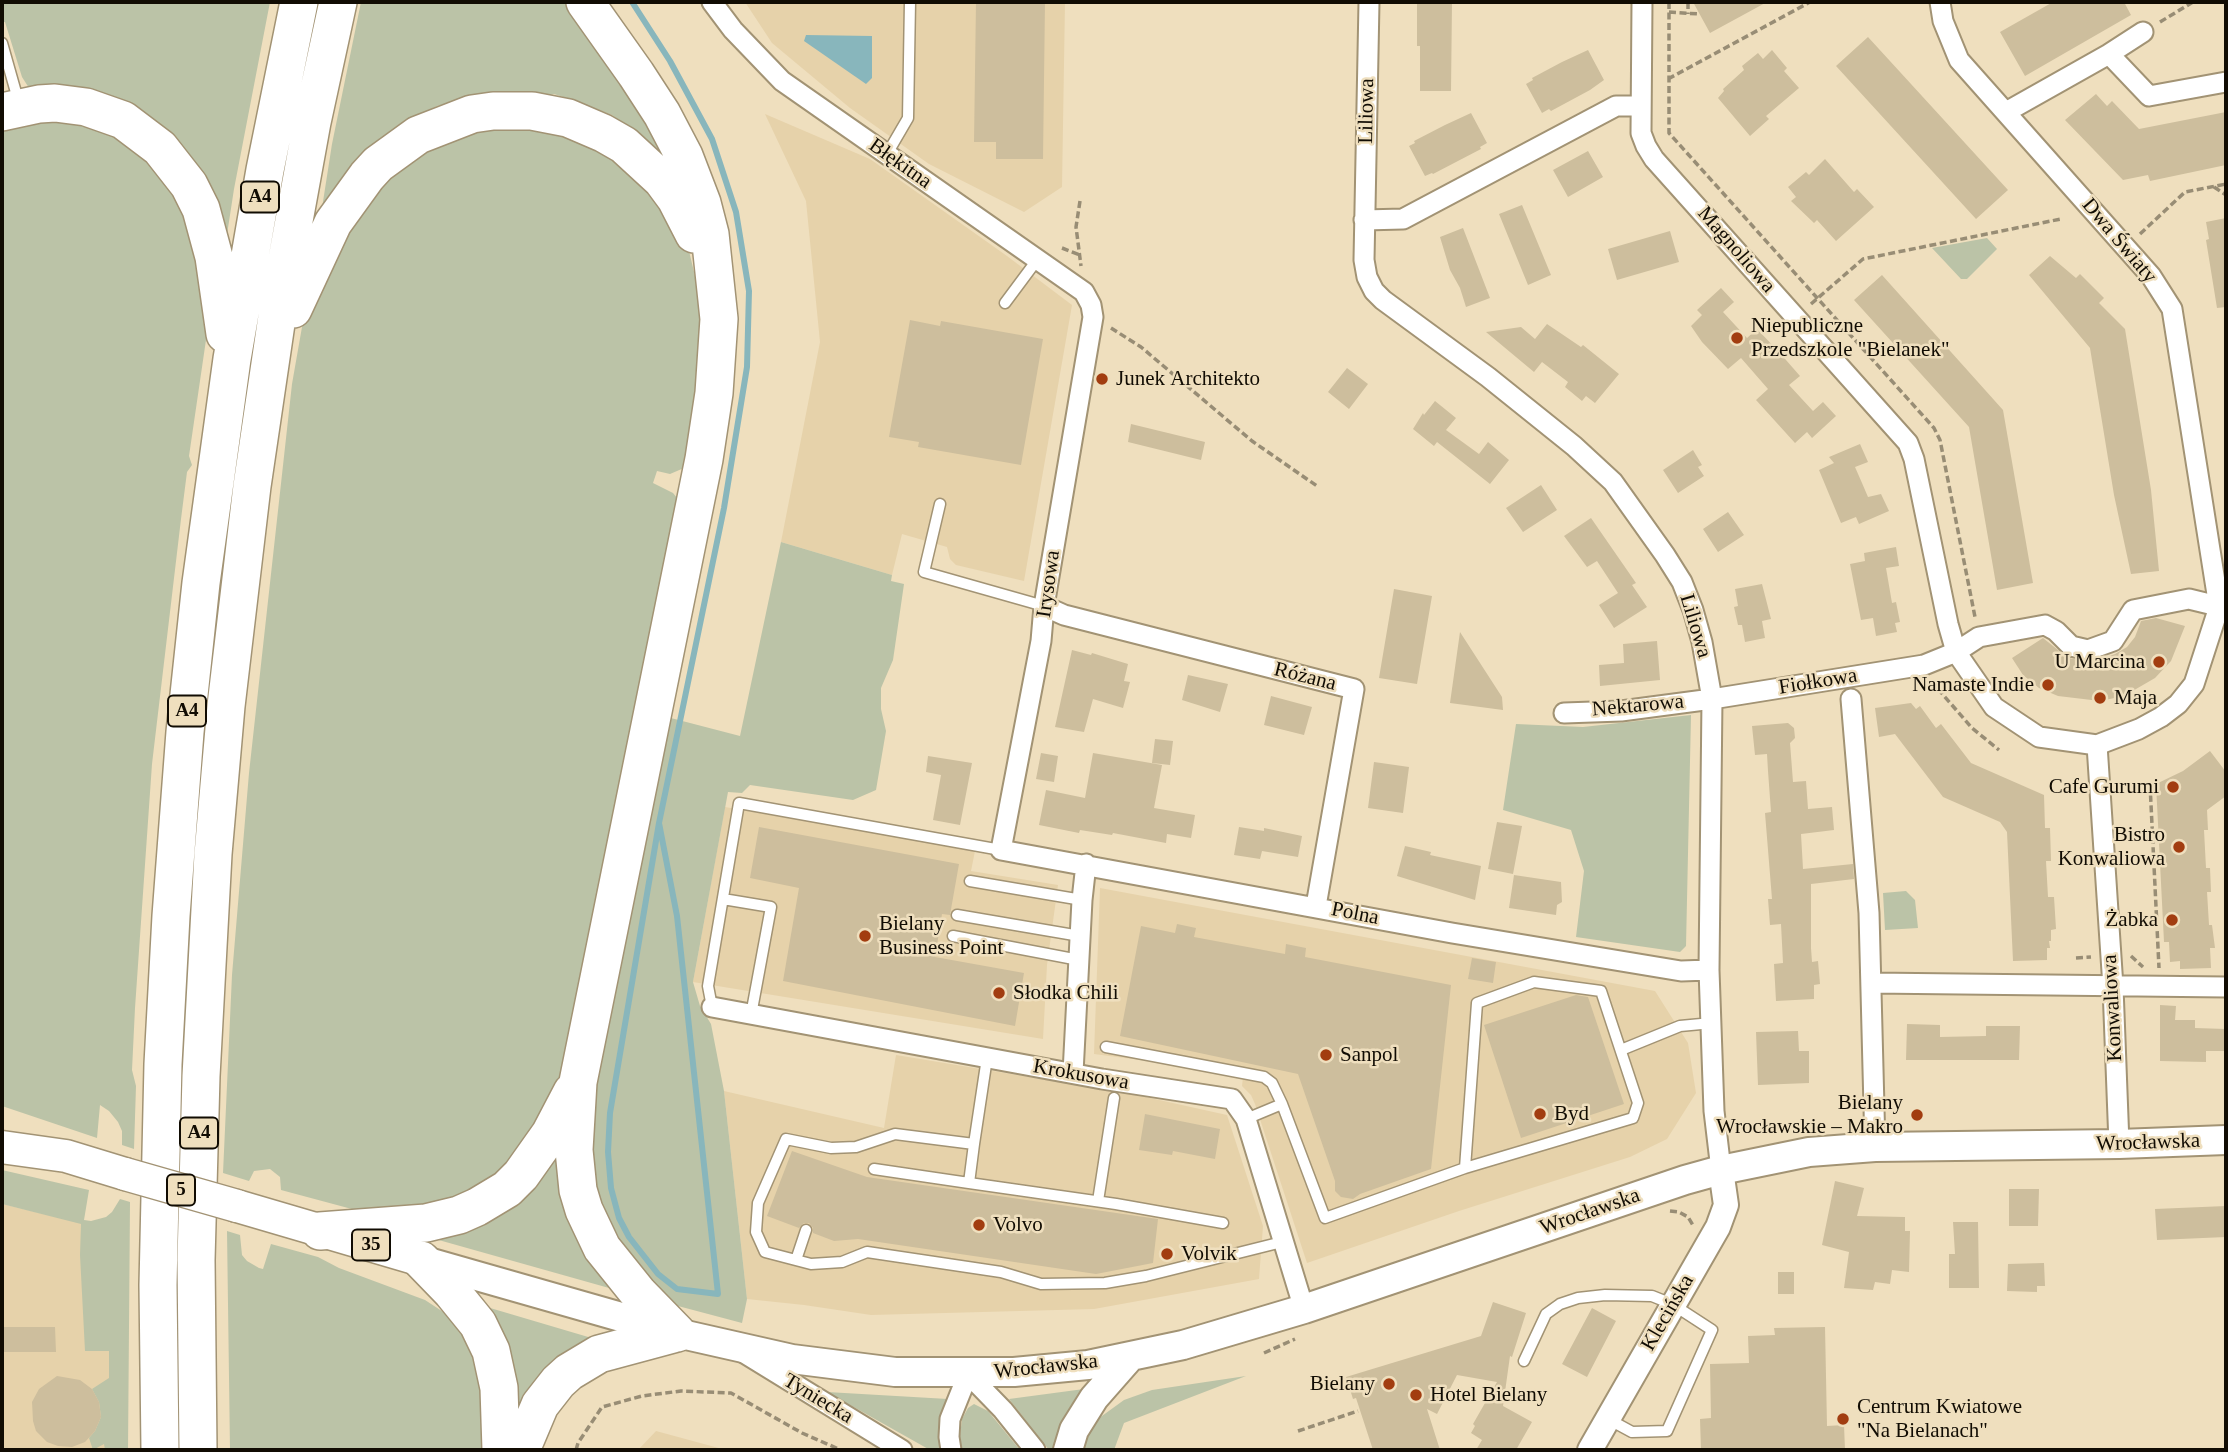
<!DOCTYPE html>
<meta charset="utf-8">
<style>
body{margin:0}
#map{position:relative;width:2228px;height:1452px;overflow:hidden;background:#efdfbe;font-family:Georgia,serif}
canvas{display:block}
.frame{position:absolute;inset:0;border:4px solid #110c03;pointer-events:none}
</style>
<div id="map">
<canvas width="2228" height="1452"></canvas>
<div class="frame"></div>
</div>
<script>
const ctx = document.querySelector('canvas').getContext('2d');
ctx.lineJoin = 'round';
function fillPath(path, color) { ctx.fillStyle = color; ctx.fill(path, 'evenodd'); }
const shape = rows => new Path2D(rows.map(r => 'M' + r).join(''));
function strokePath(path, color, width, dash) { ctx.strokeStyle = color; ctx.lineWidth = width; ctx.lineCap = dash ? 'butt' : 'round'; ctx.setLineDash(dash || []); ctx.stroke(path); }
function drawText(font, color, halo, rows, align = 'center') {
  ctx.font = font + ' Georgia,serif'; ctx.lineWidth = 5; ctx.setLineDash([]); ctx.textBaseline = 'middle'; ctx.strokeStyle = halo; ctx.fillStyle = color; for (const [text, x, y, turn = 0] of rows) {
    ctx.save(); ctx.translate(x, y); ctx.rotate((+turn || 0) * Math.PI / 180); ctx.textAlign = isNaN(turn) ? turn : align; if (halo) ctx.strokeText(text, 0, 0); ctx.fillText(text, 0, 0); ctx.restore();
  }
}
const built = shape([
 [745,2,1065,2,1062,187,1024,212,929,164,850,108,772,43],
 [765,114,870,159,1007,256,1072,305,1024,581,956,565,950,559,947,547,902,534,892,575,781,542,820,342,806,201],
 [725,807,975,851,971,871,1058,885,1047,965,1043,1039,693,982],
 [1100,888,1655,991,1688,1043,1696,1093,1667,1139,1630,1157,1459,1211,1307,1263,1255,1104,1251,1095,1242,1086,1243,1077,1171,1064,1094,1054],
 [896,1055,1132,1094,1227,1115,1263,1226,1259,1279,1094,1309,871,1315,804,1305,747,1299,724,1091,884,1128],
 [2,1204,123,1233,117,1450,2,1450],
 [656,1431,726,1450,638,1450]
]);
const green = shape([
 [2,2,270,2,234,189,226,241,206,184,29,88,22,77,5,22,2,22],
 [361,2,567,2,639,105,667,159,649,142,612,115,579,102,554,94,543,97,480,95,437,106,395,128,356,162,333,191,324,208,322,208,332,144],
 [73,120,124,139,163,173,195,235,207,333,189,456,192,465,187,472,181,519,152,764,135,1008,132,1070,136,1086,134,1149,122,1145,122,1131,118,1122,109,1111,100,1105,97,1138,2,1106,2,129,18,123],
 [474,123,577,131,650,182,689,251,700,297,703,342,684,468,670,474,657,471,653,483,673,493,678,499,558,1093,530,1149,467,1200,363,1212,281,1190,280,1177,270,1169,254,1171,249,1181,223,1173,232,975,249,773,292,384,302,327,314,290,384,170],
 [1987,238,1997,249,1967,279,1961,279,1932,248],
 [781,542,892,575,891,581,904,584,893,660,881,688,881,709,886,731,876,790,853,800,750,785,742,793,728,792,693,982,700,1006,711,1024,724,1091,747,1299,742,1323,678,1306,657,1293,595,1209,587,1130,667,717,740,736],
 [1691,715,1686,946,1680,952,1576,937,1584,871,1571,830,1503,810,1516,724,1583,727],
 [1906,891,1915,900,1918,928,1885,930,1883,893],
 [562,1137,609,1288,428,1237],
 [2,1170,89,1190,84,1220,91,1221,106,1217,112,1212,120,1199,130,1202,128,1450,105,1450,104,1444,93,1450,89,1438,95,1431,101,1417,99,1402,92,1389,109,1378,109,1351,85,1351,80,1255,81,1224,2,1204],
 [227,1231,240,1235,242,1255,247,1261,259,1268,263,1269,271,1244,318,1257,339,1268,425,1300,454,1319,461,1328,482,1373,484,1450,230,1450],
 [480,1305,595,1339,515,1433],
 [1246,1376,1124,1423,1114,1450,1084,1450,1085,1439,1095,1421,1124,1400,1152,1390],
 [1084,1389,1065,1417,1057,1450,1049,1450,1009,1399],
 [827,1392,948,1399,942,1450,930,1450],
 [974,1404,988,1411,1020,1450,961,1450,960,1436,962,1419,968,1408]
]);
const water = shape([
 [806,35,872,36,872,78,866,84,804,41]
]);
const stream = shape([
 [632,2,670,61,712,139,736,212,749,291,747,367,724,508,659,823,610,1113,608,1152,611,1188,619,1218,629,1237,658,1274,677,1289,718,1294,677,916,659,823]
]);
const building = shape([
 [976,2,1045,2,1043,159,996,159,996,142,974,142],
 [1417,2,1452,2,1451,91,1420,91,1420,46,1417,46],
 [1693,2,1767,2,1710,33],
 [2053,2,2124,2,2131,15,2025,76,2000,32],
 [1868,37,2008,190,1976,219,1836,66],
 [1588,50,1604,80,1590,90,1551,111,1549,109,1542,113,1526,84,1533,80,1532,78,1562,62],
 [1772,50,1787,68,1784,71,1799,88,1766,116,1769,119,1750,136,1718,98,1724,91,1723,89,1744,70,1742,66,1758,53,1763,59],
 [2096,94,2107,106,2112,101,2139,129,2226,112,2226,165,2150,181,2148,175,2123,180,2065,120],
 [1471,113,1487,143,1480,147,1481,149,1433,174,1432,173,1425,176,1409,146,1415,143,1414,141,1445,125],
 [1588,151,1603,177,1568,197,1553,170],
 [1825,159,1854,192,1857,189,1874,207,1836,241,1817,220,1814,223,1791,201,1796,197,1788,187,1806,172,1809,175],
 [1522,205,1551,275,1528,285,1499,214],
 [2226,218,2226,307,2217,308,2206,240,2209,239,2206,222],
 [1463,228,1490,298,1466,307,1460,288,1450,270,1440,237],
 [1670,231,1679,262,1617,280,1608,249],
 [2050,256,2076,278,2080,274,2104,298,2099,303,2125,329,2151,490,2159,571,2131,574,2114,495,2090,348,2029,275],
 [1882,275,2003,410,2033,583,1997,590,1969,427,1854,300],
 [1721,288,1734,302,1723,312,1747,338,1757,329,1779,352,1800,376,1789,385,1813,411,1823,402,1836,416,1812,438,1807,432,1795,443,1756,400,1768,389,1741,358,1728,369,1702,342,1691,326,1702,315,1697,310],
 [910,320,940,326,941,321,1043,339,1021,465,918,447,919,442,889,437],
 [1547,324,1581,347,1583,345,1619,374,1595,403,1586,396,1582,401,1565,387,1568,382,1542,362,1534,372,1486,332,1521,327,1535,339],
 [1347,368,1368,384,1349,409,1328,392],
 [1435,401,1456,418,1446,430,1479,454,1488,442,1509,460,1490,484,1437,442,1434,446,1413,429,1423,413,1424,415],
 [1131,424,1205,442,1201,460,1128,442],
 [1860,444,1868,462,1855,467,1862,483,1868,497,1881,494,1889,511,1859,524,1856,517,1841,523,1819,470,1834,463,1829,457],
 [1693,450,1702,465,1698,467,1704,476,1678,493,1663,470],
 [1541,485,1557,510,1523,532,1506,508],
 [1728,512,1744,535,1718,552,1703,529],
 [1591,518,1636,583,1632,585,1647,607,1614,628,1599,605,1618,593,1597,561,1587,567,1564,536],
 [1896,547,1899,566,1886,568,1892,603,1896,602,1900,622,1895,623,1897,632,1876,636,1873,618,1861,620,1850,564,1865,561,1864,553],
 [1762,584,1771,619,1762,621,1765,638,1745,642,1742,625,1738,625,1734,607,1738,606,1735,589],
 [1394,589,1432,596,1417,684,1379,678],
 [2156,618,2185,626,2171,661,2155,678,2124,696,2100,701,2058,696,2039,688,2023,675,2012,658,2043,638,2068,658,2092,662,2115,654,2127,647,2135,637,2141,621],
 [1460,632,1502,697,1503,710,1450,703],
 [1657,641,1660,680,1600,686,1599,665,1624,663,1623,644],
 [1072,650,1091,655,1092,653,1128,664,1124,681,1130,682,1123,708,1093,699,1084,732,1055,727],
 [1188,675,1228,684,1220,712,1182,700],
 [1271,696,1312,707,1304,735,1264,725],
 [1911,703,1916,709,1920,706,1936,728,1941,724,1971,763,2044,795,2045,828,2050,828,2051,861,2046,861,2048,897,2054,897,2056,929,2051,930,2051,941,2049,941,2050,948,2047,948,2047,960,2013,961,2007,832,2000,822,1943,797,1895,734,1879,737,1875,708],
 [1788,723,1794,728,1795,738,1790,743,1793,782,1806,781,1808,809,1832,807,1834,830,1801,834,1803,869,1853,864,1854,879,1811,884,1811,948,1812,962,1818,961,1820,984,1814,985,1814,999,1776,1001,1774,964,1783,963,1781,924,1770,925,1768,899,1772,899,1765,813,1771,812,1768,771,1767,754,1755,755,1752,726],
 [1155,739,1173,741,1170,765,1152,763],
 [2210,751,2226,772,2226,796,2207,810,2208,830,2204,830,2206,868,2210,868,2211,892,2207,892,2209,925,2212,925,2215,948,2210,948,2211,968,2180,969,2180,961,2170,962,2169,942,2164,942,2156,784,2183,771],
 [1041,753,1058,756,1054,782,1036,779],
 [1093,753,1162,765,1154,808,1195,815,1191,838,1167,834,1166,843,1113,833,1112,835,1080,830,1079,833,1039,825,1046,790,1085,798],
 [928,756,972,763,960,825,933,820,941,775,926,772],
 [1374,762,1409,767,1403,813,1368,808],
 [1497,822,1522,826,1513,874,1488,869],
 [759,827,959,864,950,915,942,914,935,957,1024,973,1015,1026,783,981,799,888,750,878],
 [1239,827,1264,831,1264,828,1302,836,1298,857,1262,851,1260,859,1234,855],
 [1405,846,1431,852,1430,855,1481,866,1475,900,1397,876],
 [1514,875,1561,882,1562,902,1557,905,1556,915,1509,908],
 [1177,924,1196,928,1194,937,1285,954,1286,944,1306,948,1305,957,1451,985,1431,1169,1360,1194,1353,1199,1341,1197,1335,1191,1335,1181,1298,1074,1120,1036,1141,926,1175,933],
 [1472,958,1496,962,1493,983,1468,979],
 [1576,995,1588,997,1624,1104,1521,1138,1484,1025],
 [2160,1005,2176,1006,2175,1020,2195,1020,2195,1028,2226,1029,2226,1051,2206,1051,2206,1062,2160,1061],
 [1907,1024,1940,1025,1940,1037,1986,1036,1986,1026,2020,1026,2019,1060,1906,1060],
 [1798,1031,1799,1051,1809,1051,1809,1083,1758,1085,1756,1032],
 [1145,1114,1220,1129,1215,1159,1173,1151,1172,1155,1139,1150],
 [792,1151,867,1177,1158,1219,1153,1263,1096,1274,858,1239,834,1241,813,1233,813,1228,809,1223,804,1223,799,1228,767,1216],
 [1835,1181,1864,1188,1857,1216,1905,1217,1905,1231,1910,1231,1909,1272,1892,1270,1890,1284,1875,1282,1873,1290,1844,1288,1849,1252,1822,1245],
 [2009,1189,2039,1189,2038,1226,2009,1226],
 [2226,1206,2226,1237,2157,1240,2155,1209],
 [1953,1222,1978,1222,1979,1288,1949,1288,1949,1254,1955,1254],
 [2044,1263,2045,1286,2037,1286,2037,1292,2007,1291,2008,1264],
 [1778,1272,1794,1272,1794,1294,1778,1294],
 [1493,1302,1526,1313,1512,1357,1510,1356,1503,1406,1532,1422,1516,1450,1476,1450,1482,1440,1471,1433,1475,1426,1473,1424,1497,1382,1457,1375,1437,1414,1427,1409,1440,1450,1373,1450,1356,1398,1353,1399,1346,1377,1481,1336],
 [1592,1308,1616,1321,1587,1377,1562,1364],
 [2,1327,55,1327,56,1352,2,1352],
 [1825,1327,1827,1426,1844,1425,1845,1450,1701,1450,1700,1419,1711,1418,1710,1364,1749,1363,1748,1336,1775,1335,1774,1328],
 [57,1376,80,1380,92,1389,99,1402,101,1417,95,1431,85,1442,72,1447,58,1446,47,1442,36,1431,33,1421,32,1402,39,1389]
]);
const path = shape([
 [1669,2,1669,133,1934,428,1940,440,1975,617],
 [1688,2,1688,14],
 [1669,12,1699,14],
 [2160,22,2193,2],
 [1668,79,1810,2],
 [2214,187,2226,195],
 [1080,201,1076,227,1081,266],
 [2140,234,2185,192,2226,184],
 [1062,248,1080,255],
 [1811,304,1863,259,2061,219],
 [1111,328,1141,347,1252,441,1317,486],
 [1931,681,1972,728,1999,750],
 [2119,787,2150,784,2159,968],
 [2131,956,2143,967],
 [2076,958,2091,957],
 [1670,1211,1679,1212,1688,1217,1694,1227],
 [1264,1353,1295,1339],
 [1298,1431,1358,1411],
 [576,1450,578,1443,602,1407,642,1396,681,1391,731,1393,802,1433,841,1450]
]);
const service = shape([
 [2,43,19,103],
 [887,154,908,118,910,2],
 [1005,303,1037,260],
 [940,504,924,572,1044,606],
 [970,881,1082,900],
 [723,899,771,907,751,1015],
 [957,915,1080,936],
 [953,936,1079,960],
 [1534,982,1601,991,1638,1103,1633,1118,1465,1168,1477,1003,1534,982],
 [712,1007,708,986,739,803,1001,850],
 [1106,1047,1264,1077,1272,1083,1282,1104],
 [1621,1050,1680,1026,1712,1023],
 [1246,1119,1282,1104,1325,1218,1465,1168],
 [974,1144,987,1058],
 [874,1169,969,1183],
 [1098,1201,1114,1098],
 [1223,1223,1116,1204,969,1183,974,1144,895,1134,856,1147,831,1148,786,1139,758,1203,756,1232,765,1252,811,1264,842,1262,867,1252,1001,1272,1041,1284,1105,1283,1146,1276,1282,1242],
 [796,1260,806,1230],
 [1524,1361,1546,1314,1560,1304,1578,1298,1605,1295,1652,1296,1672,1304,1712,1330,1667,1431,1632,1432,1608,1419]
]);
const minor = shape([
 [712,2,733,30,782,81,1084,292,1091,305,1093,317,1044,606,1041,641,1001,850,1452,933,1681,971,1709,970],
 [1369,2,1364,260,1367,277,1374,291,1383,300,1488,377,1574,446,1613,482,1665,555,1682,582,1693,610,1702,642,1712,699,1709,970,1714,1111,1721,1170],
 [1642,2,1641,133,1646,146,1654,159,1908,443,1914,459,1948,624,1956,652,1994,707,2039,737,2097,745,2139,729,2161,717,2178,704,2194,684,2219,607,2172,309,2151,276,1959,60,1943,21,1940,2],
 [2109,54,2143,32],
 [2006,112,2109,54,2149,96,2226,82],
 [1364,220,1403,219,1616,106,1641,106],
 [1044,606,1064,615,1354,689,1316,906],
 [1851,699,1869,913,1875,1147],
 [1564,713,1621,711,1712,699,1924,665,1956,652,1979,637,2045,625,2056,631,2071,646,2088,650,2113,641,2133,610,2189,599,2226,608],
 [2097,745,2113,987,2119,1144],
 [1872,983,2226,987],
 [712,1007,1102,1079,1232,1099,1246,1119,1304,1309],
 [1073,1073,1082,900,1086,864],
 [744,1353,902,1450],
 [951,1450,949,1437,950,1419,968,1374,1003,1410,1035,1450]
]);
const tertiary = shape([
 [1590,1450,1718,1227,1726,1205,1721,1170]
]);
const secondary = shape([
 [421,1260,677,1333,792,1359,895,1372,1014,1372,1088,1365,1183,1345,1304,1309,1685,1180,1721,1170,1809,1152,1875,1147,2119,1144,2226,1140],
 [1068,1450,1074,1430,1094,1398,1130,1357]
]);
const primary = shape([
 [2,1147,66,1156,125,1174],
 [237,1206,421,1260]
]);
const motorway = shape([
 [585,2,636,74,662,114,684,156,702,203,710,234,719,319,714,393,704,459,578,1082,574,1150,578,1190,584,1210,602,1248,639,1294,677,1333],
 [2,112,39,104,55,103,86,107,123,120,160,148,189,185,201,209,214,257,225,334],
 [293,309,333,223,367,176,378,164,418,135,472,114,493,111,532,111,568,118,603,133,624,145,662,180,676,199,694,234],
 [320,1231,426,1223,459,1215,477,1207,507,1189,521,1175,550,1134,572,1092],
 [421,1260,452,1292,478,1324,491,1351,499,1388,501,1450],
 [160,1450,158,1285,163,1064,171,916,185,732,201,583,232,359,265,170,299,2],
 [198,1450,196,1260,201,1076,213,854,226,706,252,486,279,303,312,122,338,2],
 [521,1450,540,1405,558,1382,569,1372,599,1354,677,1333]
]);
const primaryBridge = shape([
 [125,1174,237,1206]
]);
const markers = [
 [1737,338,7,"#a23d10"],
 [1102,379,7,"#a23d10"],
 [2159,662,7,"#a23d10"],
 [2048,685,7,"#a23d10"],
 [2100,698,7,"#a23d10"],
 [2173,787,7,"#a23d10"],
 [2179,847,7,"#a23d10"],
 [2172,920,7,"#a23d10"],
 [865,936,7,"#a23d10"],
 [999,993,7,"#a23d10"],
 [1326,1055,7,"#a23d10"],
 [1540,1114,7,"#a23d10"],
 [1917,1115,7,"#a23d10"],
 [979,1225,7,"#a23d10"],
 [1167,1254,7,"#a23d10"],
 [1389,1384,7,"#a23d10"],
 [1416,1395,7,"#a23d10"],
 [1843,1419,7,"#a23d10"]
];
const shields = [
 [260,197,38],
 [187,711,38],
 [199,1133,38],
 [181,1190,28],
 [371,1245,38]
];
const shieldNames = [
 ["A4",260,197],
 ["А4",187,711],
 ["A4",199,1133],
 ["5",181,1190],
 ["35",371,1245]
];
const streetNames = [
 ["Liliowa",1367,111,-89],
 ["Błękitna",900,164,35],
 ["Dwa Światy",2119,241,50],
 ["Magnoliowa",1736,250,49],
 ["Irysowa",1049,584,-82],
 ["Liliowa",1695,626,73],
 ["Różana",1305,677,14],
 ["Fiołkowa",1818,682,-9],
 ["Nektarowa",1638,706,-5],
 ["Polna",1355,914,11],
 ["Konwaliowa",2113,1008,-93],
 ["Krokusowa",1081,1075,10],
 ["Wrocławska",2148,1143,-2],
 ["Wrocławska",1590,1212,-19],
 ["Klecińska",1668,1313,-60],
 ["Wrocławska",1046,1367,-6],
 ["Tyniecka",818,1399,31]
];
const poiNames = [
 ["Niepubliczne",1751,326],
 ["Przedszkole \"Bielanek\"",1751,350],
 ["Junek Architekto",1116,379],
 ["U Marcina",2145,662,"right"],
 ["Namaste Indie",2034,685,"right"],
 ["Maja",2114,698],
 ["Cafe Gurumi",2159,787,"right"],
 ["Bistro",2165,835,"right"],
 ["Konwaliowa",2165,859,"right"],
 ["Żabka",2158,920,"right"],
 ["Bielany",879,924],
 ["Business Point",879,948],
 ["Słodka Chili",1013,993],
 ["Sanpol",1340,1055],
 ["Bielany",1903,1103,"right"],
 ["Wrocławskie – Makro",1903,1127,"right"],
 ["Byd",1554,1114],
 ["Volvo",993,1225],
 ["Volvik",1181,1254],
 ["Bielany",1375,1384,"right"],
 ["Hotel Bielany",1430,1395],
 ["Centrum Kwiatowe",1857,1407],
 ["\"Na Bielanach\"",1857,1431]
];
fillPath(built, '#e6d2aa');
fillPath(green, '#bbc3a7');
fillPath(water, '#88b6bc');
strokePath(stream, '#88b6bc', 6);
fillPath(building, '#cdbe9d');
strokePath(service, '#a29374', 13);
strokePath(minor, '#a29374', 23);
strokePath(tertiary, '#a29374', 28);
strokePath(secondary, '#a29374', 32);
strokePath(primary, '#a29374', 35);
strokePath(motorway, '#a29374', 40);
strokePath(path, '#988d75', 3.5, [7, 3.5]);
strokePath(service, '#fff', 10);
strokePath(minor, '#fff', 19);
strokePath(tertiary, '#fff', 24);
strokePath(secondary, '#fff', 28);
strokePath(primary, '#fff', 32);
strokePath(motorway, '#fff', 37);
strokePath(primaryBridge, '#a29374', 35, []);
strokePath(primaryBridge, '#fff', 32);
for (const [x, y, r, color] of markers) { const dot = new Path2D(); dot.arc(x, y, r, 0, 2 * Math.PI); ctx.fillStyle = color; ctx.fill(dot); strokePath(dot, '#efdfbe', 2.5); }
for (const [x, y, w] of shields) { const box = new Path2D(); box.roundRect(x - w / 2, y - 15.5, w, 31, 5); ctx.fillStyle = '#efdfbe'; ctx.fill(box); strokePath(box, '#110c03', 2); }
drawText('bold 19px', '#110c03', null, shieldNames);
drawText('21px', '#110c03', '#efdfbe', streetNames);
drawText('21px', '#110c03', '#efdfbe', poiNames, 'left');
</script>
